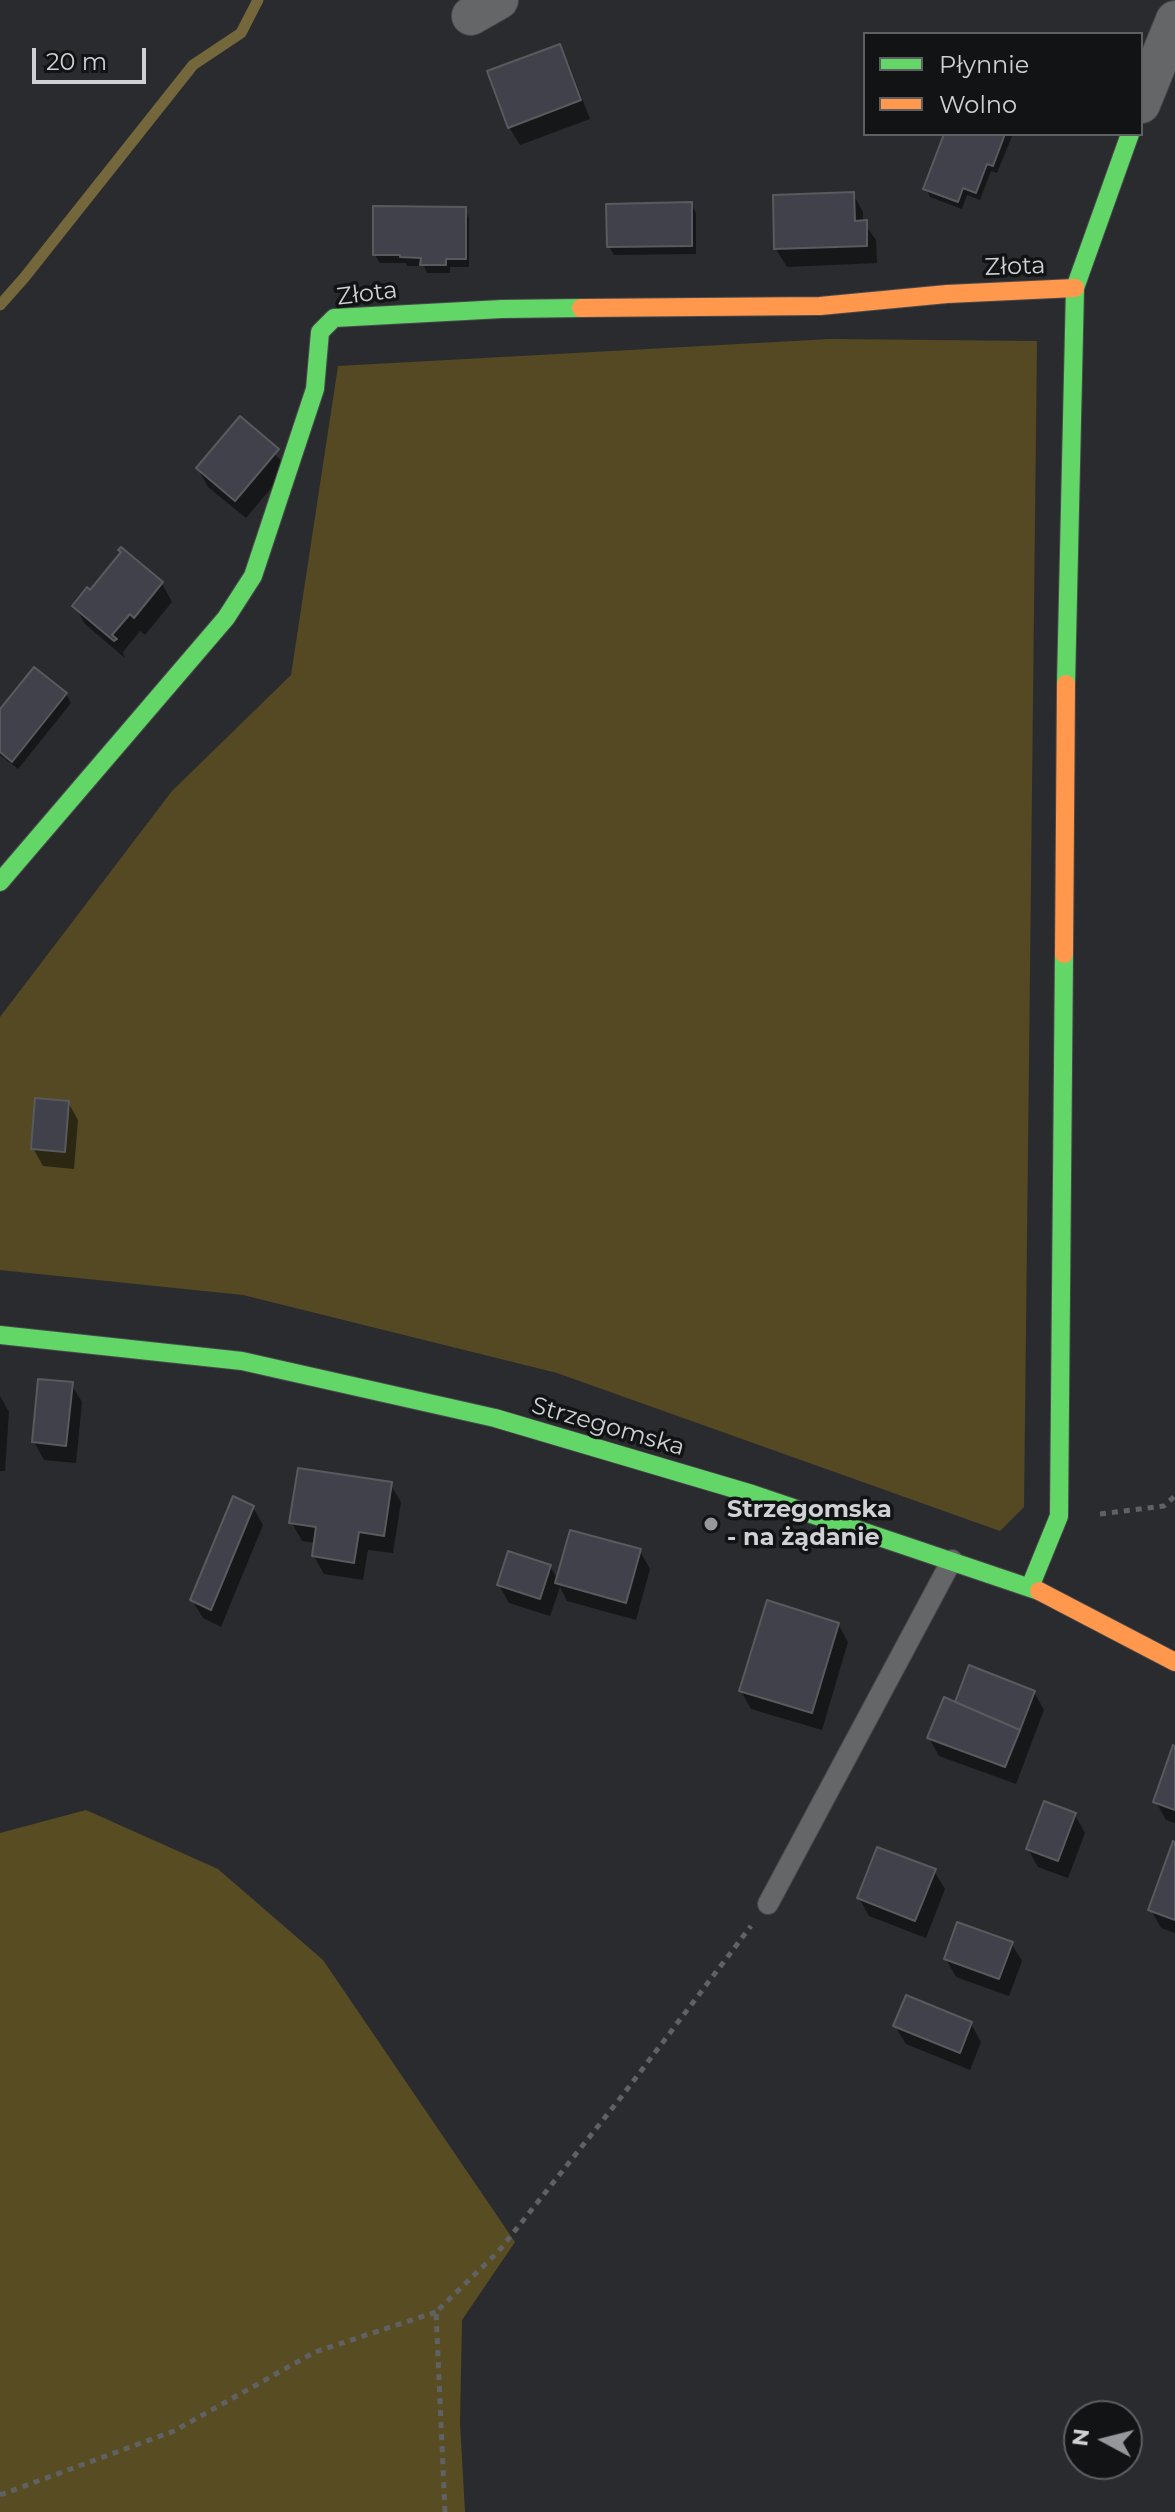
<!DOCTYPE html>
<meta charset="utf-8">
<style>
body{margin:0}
#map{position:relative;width:1175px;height:2512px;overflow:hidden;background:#2a2b2f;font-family:Montserrat,sans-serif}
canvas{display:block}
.legend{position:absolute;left:863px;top:32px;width:280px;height:104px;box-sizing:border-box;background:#121315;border:2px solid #5e5f62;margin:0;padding:10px 14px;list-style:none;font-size:24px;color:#d0d1d5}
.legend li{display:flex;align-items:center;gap:16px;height:40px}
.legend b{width:40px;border:2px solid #5e5f62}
.north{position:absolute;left:1063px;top:2400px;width:80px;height:80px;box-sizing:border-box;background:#121315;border:2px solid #5e5f62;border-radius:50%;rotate:277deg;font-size:22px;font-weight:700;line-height:32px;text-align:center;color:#d0d1d5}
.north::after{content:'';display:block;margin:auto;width:28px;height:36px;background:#96979b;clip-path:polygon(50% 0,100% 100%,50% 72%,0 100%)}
.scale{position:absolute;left:32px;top:48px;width:114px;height:36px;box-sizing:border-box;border:4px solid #d0d1d5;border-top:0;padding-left:10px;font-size:24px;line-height:28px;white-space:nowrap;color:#d0d1d5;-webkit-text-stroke:6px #121315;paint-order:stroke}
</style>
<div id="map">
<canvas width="1175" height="2512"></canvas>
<ul class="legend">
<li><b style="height:10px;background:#63d668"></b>Płynnie</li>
<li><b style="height:10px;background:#ff974d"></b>Wolno</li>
</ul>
<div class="north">N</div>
<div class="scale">20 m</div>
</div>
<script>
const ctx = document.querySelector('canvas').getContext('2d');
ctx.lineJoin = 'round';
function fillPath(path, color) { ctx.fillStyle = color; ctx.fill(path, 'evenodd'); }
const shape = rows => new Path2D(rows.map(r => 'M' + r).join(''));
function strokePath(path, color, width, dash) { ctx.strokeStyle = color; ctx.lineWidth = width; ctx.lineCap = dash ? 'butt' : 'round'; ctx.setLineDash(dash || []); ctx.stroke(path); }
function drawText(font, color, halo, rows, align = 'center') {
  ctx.font = font + ' Montserrat,sans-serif'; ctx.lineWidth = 7; ctx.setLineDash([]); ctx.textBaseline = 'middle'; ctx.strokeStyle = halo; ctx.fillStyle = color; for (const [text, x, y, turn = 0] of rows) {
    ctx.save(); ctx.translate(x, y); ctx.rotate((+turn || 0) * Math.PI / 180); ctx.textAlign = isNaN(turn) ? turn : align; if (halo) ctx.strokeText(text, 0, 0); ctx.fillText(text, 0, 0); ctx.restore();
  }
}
const green = shape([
 [830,339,1037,341,1024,1507,1000,1531,557,1373,243,1295,0,1270,0,1017,172,791,291,675,338,366]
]);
const forest = shape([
 [86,1810,218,1869,323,1960,515,2242,462,2320,460,2423,465,2512,0,2512,0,1833]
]);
const shadow = shape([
 [559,46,569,64,590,119,520,145,509,127],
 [946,134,1013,134,997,173,991,171,980,200,967,195,962,209,930,197,926,188],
 [853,194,863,212,863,222,876,240,877,263,787,267,776,249],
 [691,204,696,213,696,254,614,255,609,246],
 [464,209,469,218,469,267,450,267,450,273,427,273,424,266,407,266,406,263,380,263,375,255],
 [240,418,288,468,246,518,208,487,198,469],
 [124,552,162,584,172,602,145,635,140,631,123,652,125,658,85,624,75,606,90,593],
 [66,694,71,703,18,769,0,755,0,712],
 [68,1102,78,1120,74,1169,43,1166,33,1148],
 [71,1384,82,1402,76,1463,44,1460,34,1442],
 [0,1396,9,1412,5,1471,0,1471],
 [390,1484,401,1502,393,1553,368,1550,363,1580,324,1574,314,1556,316,1543,302,1541,292,1523],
 [253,1507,263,1525,221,1627,203,1618,192,1600],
 [640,1551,650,1569,636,1620,567,1601,560,1587,550,1616,509,1603,499,1585,550,1566,558,1580],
 [838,1624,848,1642,822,1730,751,1709,741,1691],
 [1034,1692,1044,1710,1016,1784,939,1756,929,1738,956,1704],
 [1175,1748,1175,1823,1166,1820,1156,1802],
 [1075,1815,1085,1833,1068,1878,1038,1867,1028,1849],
 [1175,1844,1175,1933,1161,1928,1151,1910],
 [934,1871,945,1889,926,1938,869,1916,859,1898],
 [1011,1943,1022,1961,1009,1996,956,1977,946,1959],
 [971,2024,981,2042,970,2070,906,2044,895,2026]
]);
const stream = shape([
 [0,305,24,278,193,65,241,33,258,0]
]);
const building = shape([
 [560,44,581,100,508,128,487,71,560,44],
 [944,134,1005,134,993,166,987,164,976,193,963,188,958,202,923,189,944,134],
 [854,192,855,221,867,220,867,246,774,249,773,195,854,192],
 [692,202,692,246,607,247,606,204,692,202],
 [373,206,466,207,466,259,446,259,446,265,420,265,421,258,400,257,400,255,373,255,373,206],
 [240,416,279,449,235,501,196,468,240,416],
 [121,547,163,582,134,618,130,614,112,635,117,639,114,641,72,606,87,587,90,590,121,552,118,550,121,547],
 [34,667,67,693,12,762,0,752,0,709,34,667],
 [35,1098,69,1101,65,1152,31,1149,35,1098],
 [38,1379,73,1382,66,1446,32,1442,38,1379],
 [298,1468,392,1482,384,1536,359,1532,354,1563,312,1556,316,1527,289,1523,298,1468],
 [233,1496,254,1506,211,1610,190,1600,233,1496],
 [570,1530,641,1549,626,1603,555,1583,570,1530],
 [508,1551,551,1565,540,1599,497,1585,508,1551],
 [767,1600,839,1623,812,1713,739,1691,767,1600],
 [969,1665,1035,1691,1020,1730,955,1702,969,1665],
 [944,1697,1020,1730,1005,1767,927,1738,944,1697],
 [1173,1745,1175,1746,1175,1810,1153,1802,1173,1745],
 [1044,1801,1076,1813,1058,1861,1026,1849,1044,1801],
 [1173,1841,1175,1842,1175,1920,1148,1910,1173,1841],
 [877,1847,936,1869,915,1921,857,1898,877,1847],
 [957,1922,1013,1942,999,1979,944,1959,957,1922],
 [906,1995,972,2022,960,2053,893,2026,906,1995]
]);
const path = shape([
 [1100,1514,1164,1506,1175,1496],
 [0,2495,174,2431,315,2352,436,2312],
 [445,2512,436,2312,498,2252,622,2096,751,1926]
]);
const lane = shape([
 [768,1904,952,1560]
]);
const street = shape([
 [471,16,499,0],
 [1141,104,1175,20]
]);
const fast = shape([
 [1066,684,1075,288,1130,134],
 [0,882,226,618,253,576,315,389,320,332,334,318,502,309,581,308],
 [0,1335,242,1361,495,1418,752,1494,1039,1591],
 [1030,1587,1059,1516,1064,954]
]);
const slow = shape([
 [581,308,820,306,947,294,1075,288],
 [1064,954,1066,684],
 [1039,1591,1175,1662]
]);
const markers = [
 [711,1524,8,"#96979b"]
];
const streetNames = [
 ["Złota",1015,267,-2],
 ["Złota",367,294,-7],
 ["Strzegomska",608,1427,16]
];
const poiNames = [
 ["Strzegomska",727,1510],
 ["- na żądanie",727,1538]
];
fillPath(green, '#544923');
fillPath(forest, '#584d22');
fillPath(shadow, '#0007');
strokePath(stream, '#74673b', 11);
fillPath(building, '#40414a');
strokePath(building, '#595a5d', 2);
strokePath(lane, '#49494c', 22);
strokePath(street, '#49494c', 40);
strokePath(fast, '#49494c', 20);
strokePath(slow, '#49494c', 20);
strokePath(path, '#606163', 5, [6, 6]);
strokePath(lane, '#656668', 20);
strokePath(street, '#656668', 38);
strokePath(fast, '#63d668', 18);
strokePath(slow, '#ff974d', 18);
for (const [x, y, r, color] of markers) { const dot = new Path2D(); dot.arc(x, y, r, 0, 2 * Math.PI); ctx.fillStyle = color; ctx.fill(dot); strokePath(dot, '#121315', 3); }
drawText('24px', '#d0d1d5', '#121315', streetNames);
drawText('bold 24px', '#d0d1d5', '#121315', poiNames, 'left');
</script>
